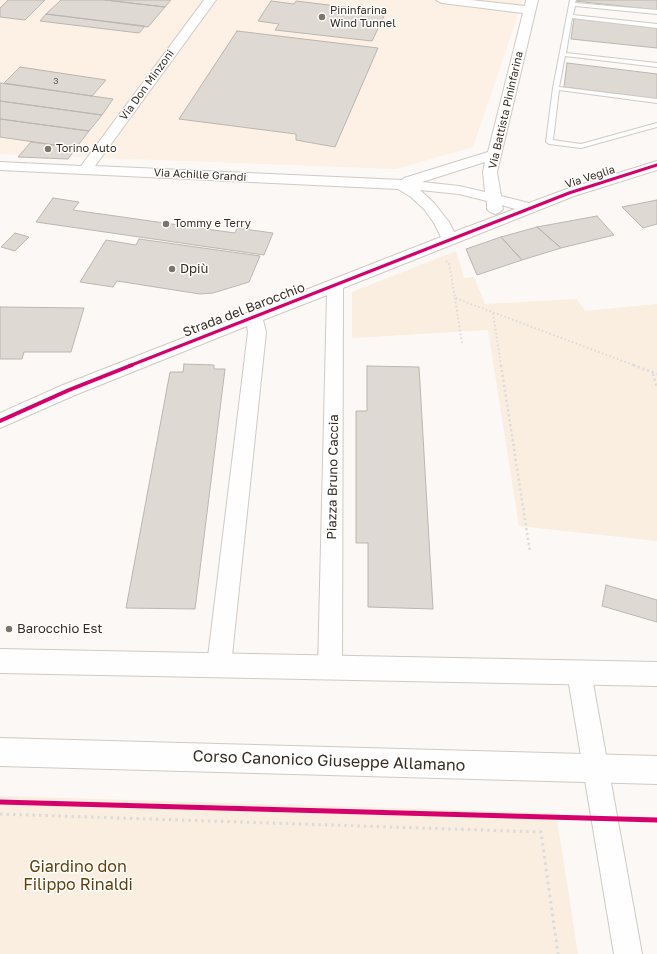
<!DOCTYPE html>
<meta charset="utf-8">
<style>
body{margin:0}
canvas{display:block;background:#fbf8f5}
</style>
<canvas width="657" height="954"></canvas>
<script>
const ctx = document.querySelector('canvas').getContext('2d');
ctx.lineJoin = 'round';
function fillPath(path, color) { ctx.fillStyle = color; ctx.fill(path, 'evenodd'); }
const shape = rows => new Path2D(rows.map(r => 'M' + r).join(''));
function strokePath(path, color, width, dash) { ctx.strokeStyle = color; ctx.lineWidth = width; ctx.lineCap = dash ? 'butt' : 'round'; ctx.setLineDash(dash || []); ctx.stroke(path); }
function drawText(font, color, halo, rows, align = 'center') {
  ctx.font = font + ' "Golos Text",sans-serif'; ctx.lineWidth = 3; ctx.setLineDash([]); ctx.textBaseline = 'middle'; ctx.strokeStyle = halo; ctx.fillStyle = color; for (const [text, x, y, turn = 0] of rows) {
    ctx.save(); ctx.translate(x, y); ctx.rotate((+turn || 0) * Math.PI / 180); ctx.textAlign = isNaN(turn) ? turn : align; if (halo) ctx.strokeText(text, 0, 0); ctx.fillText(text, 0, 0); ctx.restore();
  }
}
const built = shape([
 [0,0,523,0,473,147,396,169,0,154]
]);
const green = shape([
 [456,251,464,278,474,277,485,304,577,299,585,311,657,304,657,541,519,526,488,330,352,338,352,292],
 [0,796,556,813,578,954,0,954]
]);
const building = shape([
 [8,0,45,0,25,20,0,17,0,8,8,0],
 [61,0,105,0,165,7,148,27,46,14,61,0],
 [105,0,171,0,165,7,105,0],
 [575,0,657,0,657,10,575,1,575,0],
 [271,1,294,4,296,1,386,12,372,41,275,30,279,24,258,21,271,1],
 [46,14,145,26,139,33,40,21,46,14],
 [574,18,657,27,657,48,571,39,574,18],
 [237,31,378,48,335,147,296,140,296,134,179,119,237,31],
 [567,63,657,74,657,99,564,87,567,63],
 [20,67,106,80,92,96,4,83,20,67],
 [0,83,92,96,113,99,102,115,0,101,0,83],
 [0,101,102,115,89,131,0,119,0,101],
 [0,119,89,131,76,148,0,137,0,119],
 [31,142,76,148,68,159,18,157,31,142],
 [53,198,79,202,73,210,235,233,237,228,273,233,264,255,36,222,53,198],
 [657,200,657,224,643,228,622,207,657,200],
 [597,216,614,235,561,248,537,227,597,216],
 [537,227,561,248,522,260,501,237,537,227],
 [15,233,29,237,15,251,1,247,15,233],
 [501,237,522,260,477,275,466,249,501,237],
 [139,239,260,256,249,282,213,293,200,294,117,281,113,287,80,282,106,240,136,245,139,239],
 [0,307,84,308,71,352,24,352,22,359,0,359,0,307],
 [184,364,214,365,214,369,225,369,195,609,126,608,170,372,183,372,184,364],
 [367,366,419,367,433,609,368,607,368,543,356,543,356,411,367,411,367,366],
 [606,585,657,600,657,622,602,606,606,585]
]);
const pathFar2 = shape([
 [446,261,449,263,455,298,636,366],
 [455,298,462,343],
 [493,313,501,366]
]);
const pathFar1 = shape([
 [501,365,530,552],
 [633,365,657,374],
 [653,374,657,388]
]);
const path = shape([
 [0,814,541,832,558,954]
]);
const lane = shape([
 [570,0,576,0,575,3,657,10,657,14,575,6,573,15,657,24,657,28,572,18,566,53,657,63,657,67,565,56,559,87,657,99,657,103,559,90,553,140,581,144,657,123,657,127,581,148,549,144,546,142,553,88,570,0]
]);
const street = shape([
 [204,0,216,0,95,166,402,180,404,178,488,152,523,13,442,3,436,0,471,0,525,6,526,0,538,0,497,172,501,196,529,203,564,190,657,161,657,170,574,196,343,288,342,668,338,676,330,679,322,676,318,668,327,295,263,320,266,332,231,665,227,673,219,676,211,673,207,665,248,332,247,326,75,395,0,428,0,413,63,385,441,237,434,223,424,209,411,197,398,189,0,170,0,162,81,166,204,0],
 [485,162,483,172,485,192,459,186,422,182,485,162],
 [420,190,459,194,487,201,487,209,490,212,495,214,500,212,503,209,502,205,515,209,454,232,449,222,434,203,420,190],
 [579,661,587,664,591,672,642,954,614,954,567,672,571,664,579,661]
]);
const secondary = shape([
 [0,649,657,662,657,686,0,673,0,649],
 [0,738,657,756,657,784,0,766,0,738]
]);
const cyclewayFar2 = shape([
 [129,366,569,193,657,165]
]);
const cyclewayFar1 = shape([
 [0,421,69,390,132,365]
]);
const cycleway = shape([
 [0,802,657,820]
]);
const markers = [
 [322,17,4,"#7c756c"],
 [48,149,4,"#7c756c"],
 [166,224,4,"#7c756c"],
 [172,269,4,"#7c756c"],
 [9,629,4,"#7c756c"]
];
const farNumbernames = [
 ["3",56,81]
];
const farPoinames = [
 ["Pininfarina",330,11],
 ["Wind Tunnel",330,24],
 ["Torino Auto",56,149],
 ["Tommy e Terry",174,224]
];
const farStreetnames = [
 ["Via Don Minzoni",147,85,-54],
 ["Via Battista Pininfarina",506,110,-77],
 ["Via Achille Grandi",200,175,3],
 ["Via Veglia",590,177,-18]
];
const poiNames = [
 ["Dpiù",180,269],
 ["Barocchio Est",17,629]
];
const streetNames = [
 ["Strada del Barocchio",244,310,-21],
 ["Piazza Bruno Caccia",333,477,-89]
];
const nearStreetnames = [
 ["Corso Canonico Giuseppe Allamano",329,761,2]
];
const nearParknames = [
 ["Giardino don",78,867],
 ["Filippo Rinaldi",78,885]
];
fillPath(built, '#fcf1e4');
fillPath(green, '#faeee0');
fillPath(building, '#dfd9d3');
strokePath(building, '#bbb6b0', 1);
strokePath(lane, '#cfcac4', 2);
strokePath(street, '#cfcac4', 2);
strokePath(secondary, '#cfcac4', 2);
strokePath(pathFar2, '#dcdada', 2, [1.5, 2.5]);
strokePath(pathFar1, '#dcdada', 2.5, [2, 3]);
strokePath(path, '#dcdada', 3, [2.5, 4]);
fillPath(lane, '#fefefe');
fillPath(street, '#fefefe');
fillPath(secondary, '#fefefe');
strokePath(cyclewayFar2, '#d6006c', 3);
strokePath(cyclewayFar1, '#d6006c', 4);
strokePath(cycleway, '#d6006c', 5);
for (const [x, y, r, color] of markers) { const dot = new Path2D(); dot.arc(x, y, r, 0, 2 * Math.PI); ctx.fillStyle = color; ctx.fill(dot); strokePath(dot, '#fff', 1.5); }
drawText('9px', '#61594f', null, farNumbernames);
drawText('11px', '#372e23', '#fff', farPoinames, 'left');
drawText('11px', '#372e23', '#fff', farStreetnames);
drawText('13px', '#372e23', '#fff', poiNames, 'left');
drawText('13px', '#372e23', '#fff', streetNames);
drawText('16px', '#372e23', '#fff', nearStreetnames);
drawText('16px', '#603e06', '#fff', nearParknames);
</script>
